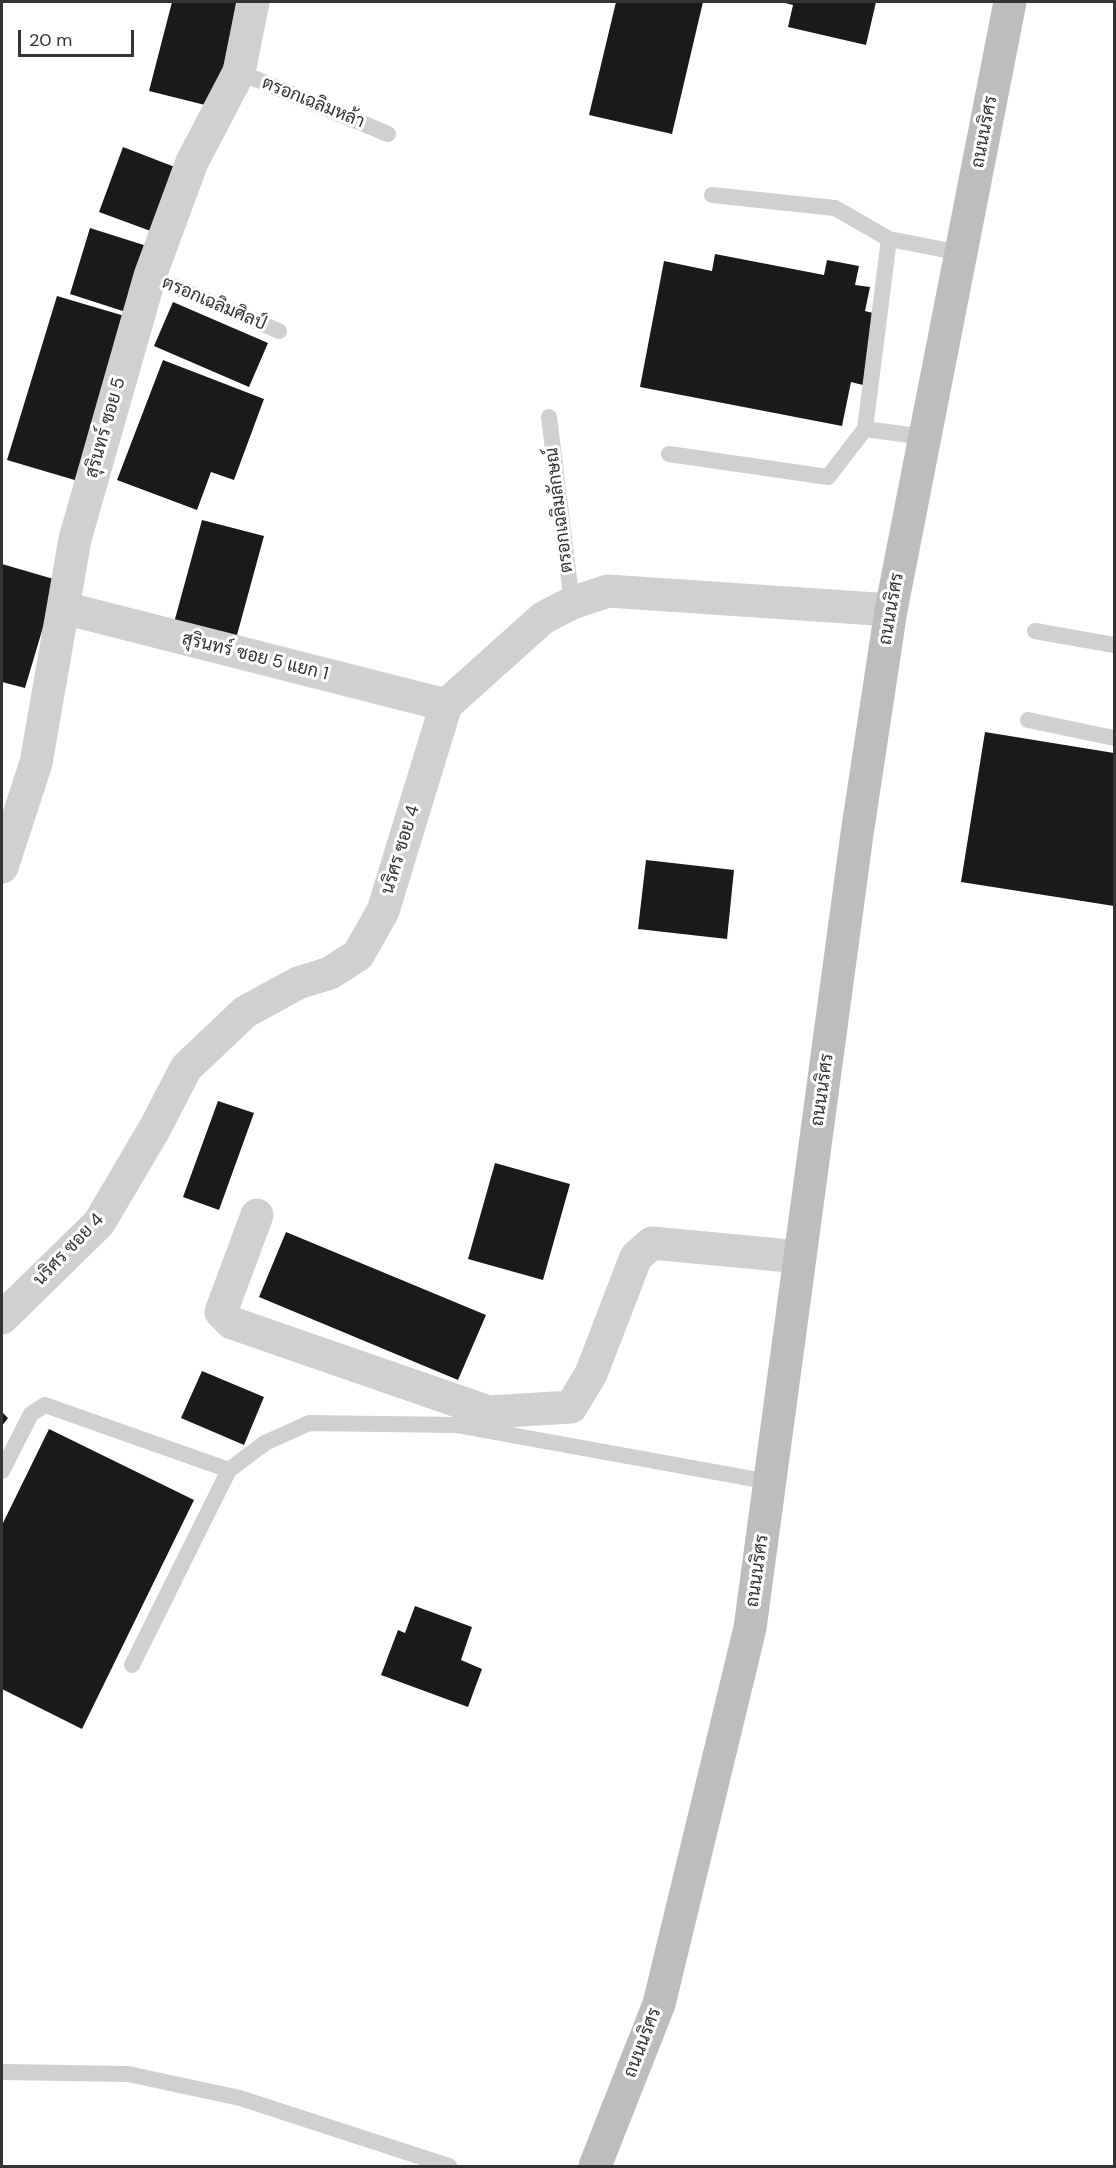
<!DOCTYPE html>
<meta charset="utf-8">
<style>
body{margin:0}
#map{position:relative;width:1116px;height:2168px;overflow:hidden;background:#fff;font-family:"DM Sans",sans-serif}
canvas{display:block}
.frame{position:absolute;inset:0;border:3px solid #333;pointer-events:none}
.scale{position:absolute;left:18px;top:30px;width:116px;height:27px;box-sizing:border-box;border:3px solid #333;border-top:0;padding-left:8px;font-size:18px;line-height:21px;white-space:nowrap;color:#333;-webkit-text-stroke:4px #fff;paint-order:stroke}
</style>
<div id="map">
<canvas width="1116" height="2168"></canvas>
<div class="frame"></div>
<div class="scale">20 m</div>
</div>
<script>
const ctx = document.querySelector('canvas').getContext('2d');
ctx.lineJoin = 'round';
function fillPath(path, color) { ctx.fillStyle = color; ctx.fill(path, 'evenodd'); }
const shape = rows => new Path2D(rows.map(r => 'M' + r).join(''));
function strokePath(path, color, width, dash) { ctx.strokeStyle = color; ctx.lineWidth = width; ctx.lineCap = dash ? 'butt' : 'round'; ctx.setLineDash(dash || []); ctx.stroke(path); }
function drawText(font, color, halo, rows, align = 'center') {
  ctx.font = font + ' "DM Sans",Sarabun,sans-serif'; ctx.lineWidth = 6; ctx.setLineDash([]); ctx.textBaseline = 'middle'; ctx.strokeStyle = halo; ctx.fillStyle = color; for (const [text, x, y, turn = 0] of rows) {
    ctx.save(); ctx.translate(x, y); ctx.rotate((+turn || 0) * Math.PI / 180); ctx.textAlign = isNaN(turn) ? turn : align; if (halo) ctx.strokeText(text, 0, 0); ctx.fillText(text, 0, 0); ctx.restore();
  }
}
const building = shape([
 [172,2,240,2,213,107,149,91],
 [616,2,703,2,672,134,589,115],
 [781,2,876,2,866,45,788,27,793,5],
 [123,147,180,169,156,233,99,212],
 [90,228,150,247,129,313,70,294],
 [715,254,824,275,827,260,859,266,855,285,870,287,865,311,877,314,863,385,851,382,842,426,640,387,664,261,712,271],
 [57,296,128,317,78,481,7,460],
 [173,302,268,343,249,387,154,346],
 [163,360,264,399,234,480,211,472,197,510,117,480],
 [202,520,264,536,234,646,172,630],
 [2,564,57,580,25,688,2,682],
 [985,732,1114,753,1114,906,961,882],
 [646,860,734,870,727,939,638,929],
 [218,1101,254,1113,219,1210,183,1197],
 [495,1163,570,1184,543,1280,468,1259],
 [286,1232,486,1315,458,1380,259,1297],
 [202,1371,264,1397,244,1445,181,1418],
 [2,1412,8,1418,2,1426],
 [49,1429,194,1500,82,1729,2,1689,2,1525],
 [415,1606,472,1627,461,1660,482,1669,468,1707,381,1675,398,1630,405,1633]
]);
const lane = shape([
 [239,72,388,134],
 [712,195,835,208,889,239,961,253],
 [150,276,279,331],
 [549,417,572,603],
 [865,429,925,437],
 [669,454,828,477,865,429,889,239],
 [1035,631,1114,645],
 [1028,720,1114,738],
 [2,1471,31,1414,45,1405,229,1470],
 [132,1665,229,1470,265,1443,309,1423,456,1425,770,1482],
 [2,2072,128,2074,240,2098,449,2166]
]);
const street = shape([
 [64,608,446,705],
 [2,867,36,763,75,539,150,276,192,162,239,72,253,2],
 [257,1215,221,1312,232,1323,489,1412,571,1407,591,1374,636,1257,652,1243,800,1257],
 [2,1318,99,1223,155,1128,186,1068,245,1012,298,983,330,973,358,955,383,911,446,705,543,618,572,603,608,591,891,610]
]);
const secondary = shape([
 [595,2166,659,2004,750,1628,857,834,891,610,1010,2]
]);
const streetNames = [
 ["ตรอกเฉลิมหล้า",313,103,22],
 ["ถนนนริศร",985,132,-79],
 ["ตรอกเฉลิมศิลป์",214,304,23],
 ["สุรินทร์ ซอย 5",106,428,-74],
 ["ตรอกเฉลิมลักษณ์",560,510,-97],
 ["ถนนนริศร",892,609,-80],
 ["สุรินทร์ ซอย 5 แยก 1",255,657,14],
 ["นริศร ซอย 4",401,850,-73],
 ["ถนนนริศร",823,1090,-82],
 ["นริศร ซอย 4",69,1250,-46],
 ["ถนนนริศร",758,1571,-82],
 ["ถนนนริศร",643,2043,-69]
];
fillPath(building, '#1a1a1a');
strokePath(lane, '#d0d0d0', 16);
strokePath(street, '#d0d0d0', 33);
strokePath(secondary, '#bdbdbd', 33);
drawText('18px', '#333', '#fff', streetNames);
</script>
